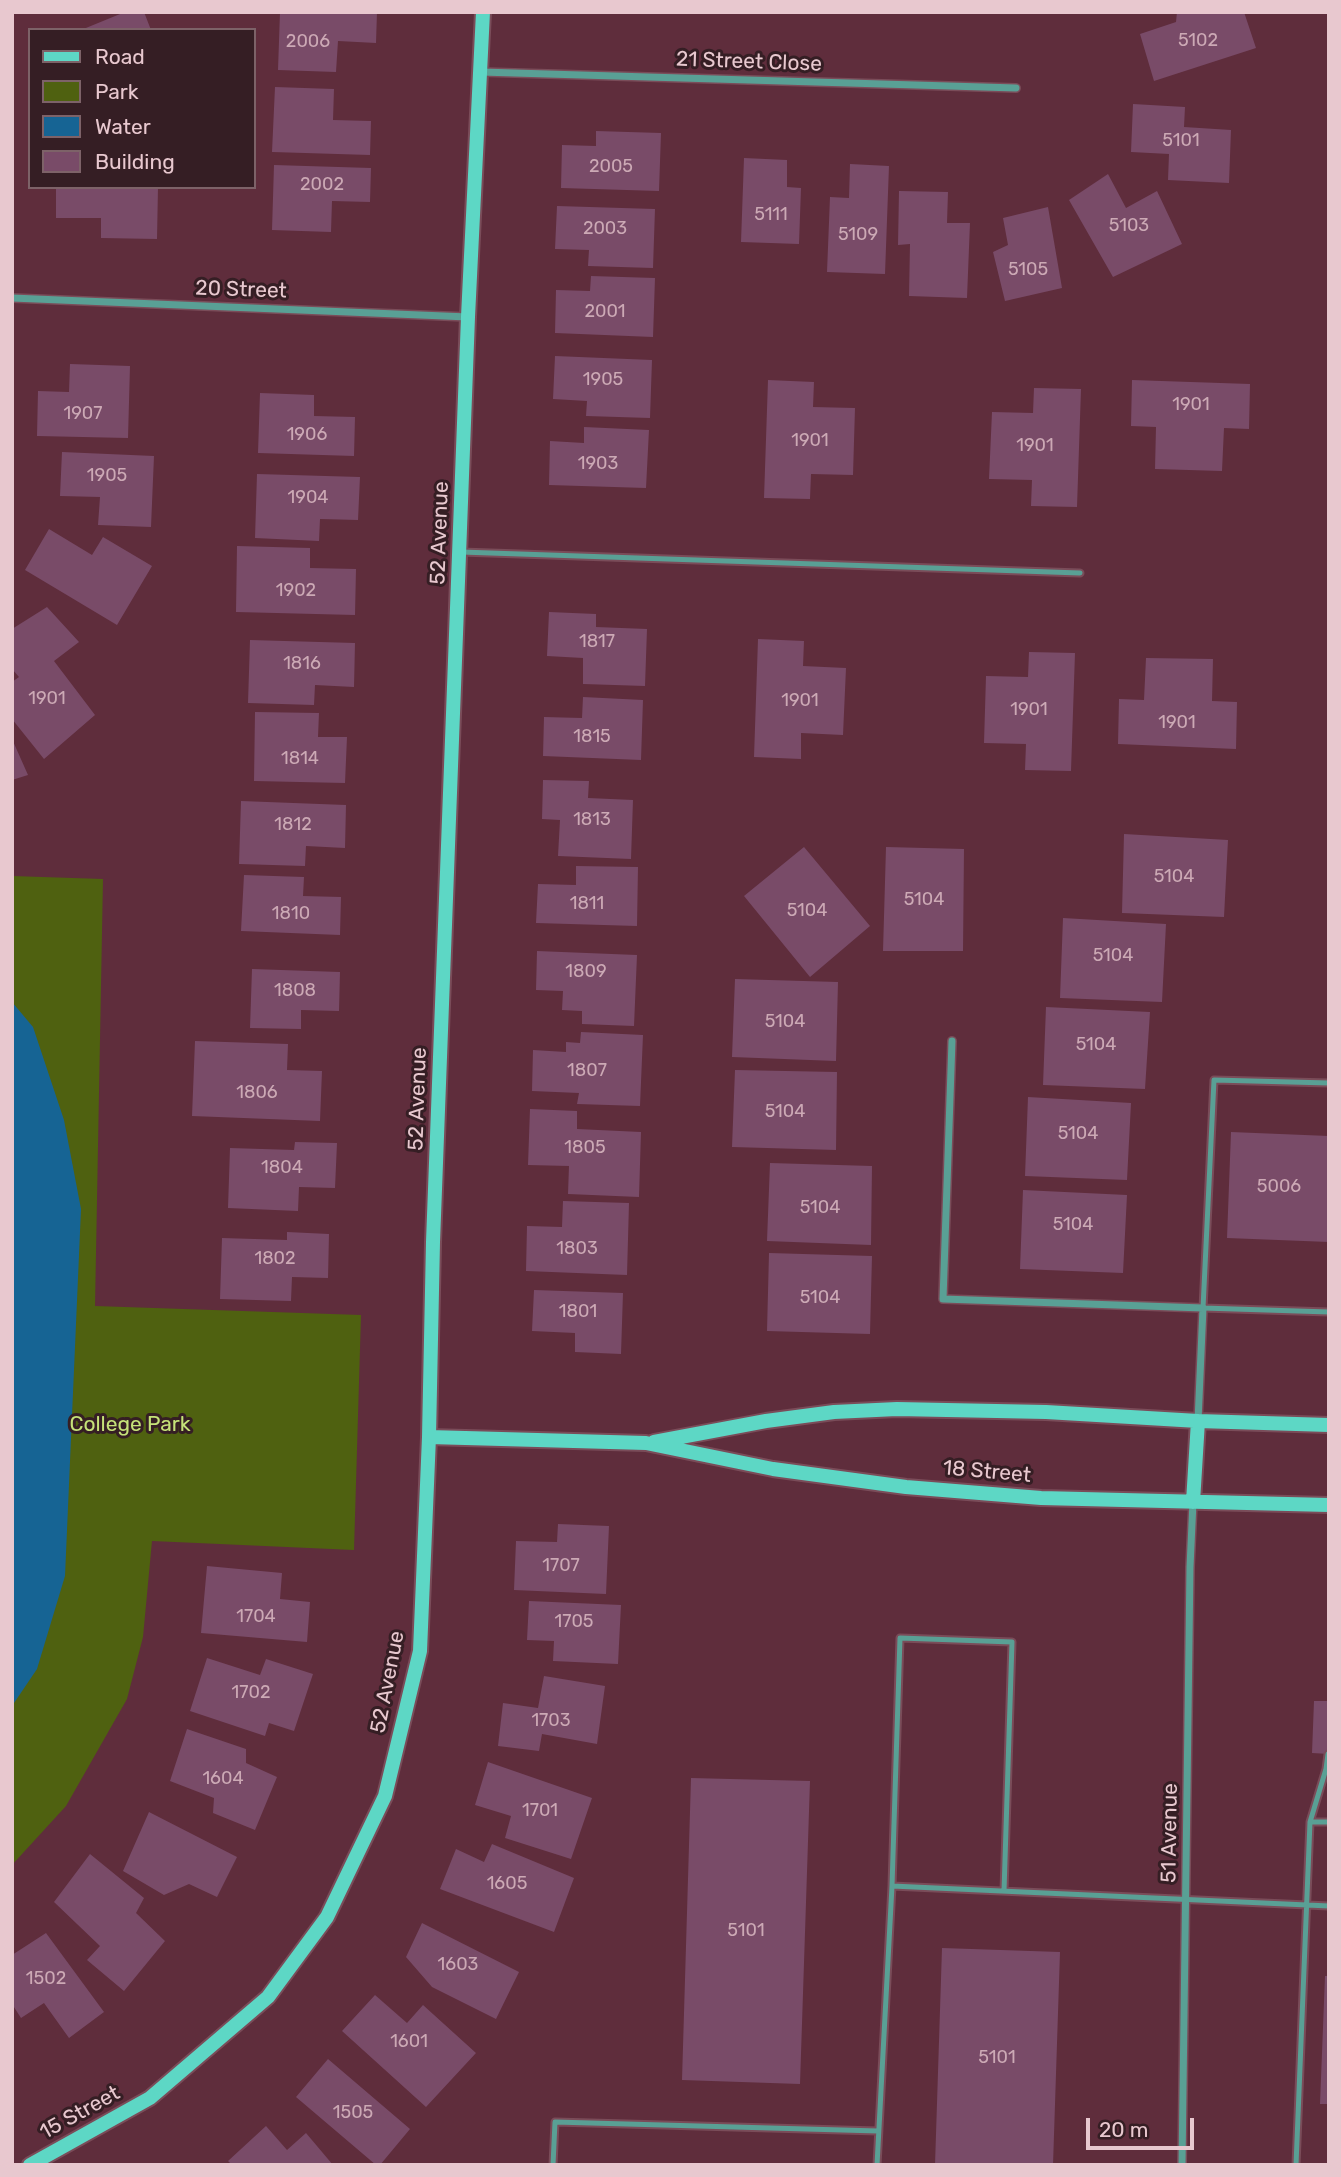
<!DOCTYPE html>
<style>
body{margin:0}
#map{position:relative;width:1341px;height:2177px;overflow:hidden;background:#5f2d3c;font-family:Rubik,sans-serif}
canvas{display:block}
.frame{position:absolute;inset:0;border:14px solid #e8c8cf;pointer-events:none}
.legend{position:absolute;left:28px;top:28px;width:228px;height:161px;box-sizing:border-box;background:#351e24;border:2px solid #7d6268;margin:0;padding:9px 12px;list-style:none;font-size:21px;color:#e8c8cf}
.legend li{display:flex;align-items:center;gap:14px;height:35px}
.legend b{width:35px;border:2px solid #7d6268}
.scale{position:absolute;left:1086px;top:2118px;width:108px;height:32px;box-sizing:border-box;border:4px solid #e8c8cf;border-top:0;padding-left:9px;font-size:21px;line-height:24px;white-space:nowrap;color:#e8c8cf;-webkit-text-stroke:5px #351e24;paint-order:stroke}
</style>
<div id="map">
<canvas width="1341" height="2177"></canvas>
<div class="frame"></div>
<ul class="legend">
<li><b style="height:9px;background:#5dd7c5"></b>Road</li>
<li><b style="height:19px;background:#4f6110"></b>Park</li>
<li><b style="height:19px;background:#166494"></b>Water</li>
<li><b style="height:19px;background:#794b68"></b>Building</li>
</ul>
<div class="scale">20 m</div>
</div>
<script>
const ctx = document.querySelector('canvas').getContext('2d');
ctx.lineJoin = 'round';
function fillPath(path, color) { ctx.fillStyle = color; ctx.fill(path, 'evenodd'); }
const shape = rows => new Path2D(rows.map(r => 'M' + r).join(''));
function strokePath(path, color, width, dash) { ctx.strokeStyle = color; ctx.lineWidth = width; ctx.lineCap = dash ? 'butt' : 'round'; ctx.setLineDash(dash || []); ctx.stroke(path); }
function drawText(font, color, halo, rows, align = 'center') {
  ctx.font = font + ' Rubik,sans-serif'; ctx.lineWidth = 6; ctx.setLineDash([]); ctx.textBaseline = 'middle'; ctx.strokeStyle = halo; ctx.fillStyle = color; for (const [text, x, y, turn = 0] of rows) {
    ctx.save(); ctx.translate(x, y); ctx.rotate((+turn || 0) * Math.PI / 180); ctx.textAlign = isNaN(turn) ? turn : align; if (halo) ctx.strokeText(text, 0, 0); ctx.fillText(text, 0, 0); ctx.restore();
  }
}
const green = shape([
 [12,876,103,879,95,1306,361,1315,354,1550,152,1541,143,1637,127,1699,66,1806,12,1865]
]);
const water = shape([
 [12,1002,33,1027,64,1120,81,1209,65,1576,37,1669,12,1706]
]);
const building = shape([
 [125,12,144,12,151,30,81,30],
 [280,12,377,12,376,43,338,41,336,72,278,70],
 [1177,12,1244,12,1256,48,1154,81,1140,34,1176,22],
 [275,87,334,89,333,120,371,121,370,155,272,152],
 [1133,104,1185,107,1184,127,1231,130,1229,183,1168,180,1169,154,1131,152],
 [596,131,661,133,659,191,561,188,562,145,596,146],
 [744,158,787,160,787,187,801,188,799,244,741,242],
 [850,164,889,166,885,274,827,272,830,197,849,198],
 [274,165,371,168,370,202,332,201,331,232,272,230],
 [1108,174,1126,208,1157,191,1182,244,1113,277,1069,200],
 [56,187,158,187,157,239,101,238,101,218,56,218],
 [899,191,948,192,947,223,970,223,967,298,909,296,910,244,898,245],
 [557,206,655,209,653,268,588,266,589,250,555,249],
 [1048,207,1062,288,1005,301,993,252,1008,245,1003,218],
 [591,276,655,278,653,337,555,333,556,290,590,291],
 [555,356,652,360,650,418,586,416,587,401,553,399],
 [70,364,130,366,128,438,37,436,38,391,69,392],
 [768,380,814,382,813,407,855,408,853,475,811,474,810,499,764,498],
 [1132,380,1250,384,1249,429,1224,428,1222,471,1155,469,1156,427,1131,426],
 [1034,388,1081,389,1077,507,1031,506,1032,480,989,479,992,412,1033,413],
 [260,393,314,395,314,416,355,417,354,456,258,453],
 [584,427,649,430,646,488,549,485,550,441,584,443],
 [62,452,154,456,151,527,98,525,100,497,60,496],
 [257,474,360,477,358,520,320,519,319,541,255,538],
 [49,529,92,555,103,537,152,566,117,625,25,570],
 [237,546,310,548,310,568,356,569,355,615,236,612],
 [47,607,79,642,54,661,95,715,44,759,12,719,12,682,19,677,12,669,12,629],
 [549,612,596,614,596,627,647,629,645,686,583,684,583,658,547,656],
 [758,639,804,641,803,666,846,668,843,735,801,733,801,759,754,757],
 [250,640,355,643,354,687,315,685,314,705,248,703],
 [1029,652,1075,653,1071,771,1025,770,1026,744,984,743,986,676,1028,677],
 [1146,658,1213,659,1212,701,1237,702,1236,749,1118,744,1119,699,1144,700],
 [583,697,643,700,641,760,543,756,544,717,582,718],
 [255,712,319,713,318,737,347,737,345,783,254,781],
 [12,739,28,775,12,780],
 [543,780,589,781,588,798,633,800,631,859,558,856,560,820,542,819],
 [241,801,346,805,345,848,306,846,305,866,239,864],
 [1124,834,1228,840,1224,917,1122,913],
 [804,847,870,926,810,977,744,896],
 [886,847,964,849,963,951,883,951],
 [576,866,638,867,637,926,536,923,538,884,576,885],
 [244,875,304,877,303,896,341,897,340,935,241,931],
 [1063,918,1166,924,1162,1002,1060,998],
 [537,951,637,955,634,1026,582,1024,582,1011,562,1010,563,991,536,990],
 [252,969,340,972,339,1011,301,1010,301,1029,250,1028],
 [735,979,838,982,836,1061,732,1057],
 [1046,1007,1150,1012,1145,1089,1043,1085],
 [581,1032,643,1035,640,1106,577,1104,579,1093,532,1091,533,1050,566,1052,566,1042,580,1043],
 [195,1041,288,1044,287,1070,322,1071,320,1121,192,1116],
 [735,1070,837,1072,836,1150,732,1147],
 [1028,1097,1131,1103,1127,1180,1025,1176],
 [530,1109,577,1111,577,1129,641,1132,639,1197,568,1194,569,1166,528,1165],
 [1231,1132,1329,1136,1329,1242,1227,1238],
 [295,1142,337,1143,335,1188,299,1187,298,1211,228,1208,230,1148,294,1150],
 [770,1163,872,1166,871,1245,767,1241],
 [1023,1190,1127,1195,1123,1273,1020,1269],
 [563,1201,629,1203,627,1275,526,1271,527,1226,562,1227],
 [287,1232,329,1234,328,1278,292,1277,291,1301,220,1299,222,1238,287,1240],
 [769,1253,872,1256,870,1334,767,1331],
 [534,1290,623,1293,621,1354,575,1352,575,1333,532,1331],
 [558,1524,609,1526,606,1594,514,1590,516,1541,557,1542],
 [207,1566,282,1573,280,1599,310,1602,307,1642,201,1633],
 [529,1601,621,1605,618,1664,553,1661,554,1641,527,1640],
 [207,1658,260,1675,266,1659,313,1674,294,1731,269,1723,265,1736,190,1711],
 [544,1676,605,1686,597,1744,542,1734,539,1751,498,1746,503,1703,538,1708],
 [1314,1701,1329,1701,1329,1754,1312,1753],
 [187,1729,246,1749,246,1763,277,1777,255,1830,213,1813,214,1798,170,1781],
 [488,1762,592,1798,571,1859,505,1838,511,1816,475,1805],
 [691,1778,810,1781,800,2084,682,2080],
 [149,1812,237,1857,217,1897,189,1884,164,1895,123,1871],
 [492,1844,574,1878,554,1932,440,1889,456,1849,484,1862],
 [90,1854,144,1898,136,1913,165,1941,124,1991,87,1960,100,1946,54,1902],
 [422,1923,519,1972,496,2019,432,1987,406,1957],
 [46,1933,104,2012,69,2038,44,2003,21,2018,12,2004,12,1955],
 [942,1948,1060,1952,1053,2165,935,2165],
 [1325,1976,1329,1976,1329,2104,1320,2104],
 [375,1995,407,2023,423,2005,476,2053,426,2107,342,2031],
 [328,2059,410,2129,380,2165,376,2165,296,2097],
 [266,2126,287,2150,306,2133,333,2165,232,2165,228,2161]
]);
const lane = shape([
 [461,552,1080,573],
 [1329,1083,1214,1080,1203,1308,1329,1312],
 [1310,1822,1326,1769,1328,1754],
 [892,1886,900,1638,1012,1642,1004,1891],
 [553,2165,555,2122,878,2131],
 [877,2165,892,1886,1329,1906],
 [1296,2165,1310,1822,1329,1822]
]);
const street = shape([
 [481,72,1016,88],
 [12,298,468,317],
 [952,1041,943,1299,1203,1308,1198,1421],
 [1182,2165,1190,1567,1193,1502]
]);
const secondary = shape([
 [429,1437,646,1443,773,1469,906,1487,1041,1498,1329,1505],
 [654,1442,766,1421,834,1412,897,1409,1046,1412,1198,1421,1329,1425],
 [1193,1502,1198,1421],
 [30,2165,150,2098,268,1997,327,1917,385,1796,420,1651,429,1437,433,1242,468,317,483,12]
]);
const numberNames = [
 ["5102",1198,41],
 ["2006",308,42],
 ["5101",1181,141],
 ["2005",611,167],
 ["2002",322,185],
 ["5111",771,215],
 ["5103",1129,226],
 ["2003",605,229],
 ["5109",858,235],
 ["5105",1028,270],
 ["2001",605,312],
 ["1905",603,380],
 ["1901",1191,405],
 ["1907",83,414],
 ["1906",307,435],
 ["1901",810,441],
 ["1901",1035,446],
 ["1903",598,464],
 ["1905",107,476],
 ["1904",308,498],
 ["1902",296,591],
 ["1817",597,642],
 ["1816",302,664],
 ["1901",47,699],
 ["1901",800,701],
 ["1901",1029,710],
 ["1901",1177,723],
 ["1815",592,737],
 ["1814",300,759],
 ["1813",592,820],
 ["1812",293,825],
 ["5104",1174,877],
 ["5104",924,900],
 ["1811",587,904],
 ["5104",807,911],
 ["1810",291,914],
 ["5104",1113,956],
 ["1809",586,972],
 ["1808",295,991],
 ["5104",785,1022],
 ["5104",1096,1045],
 ["1807",587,1071],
 ["1806",257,1093],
 ["5104",785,1112],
 ["5104",1078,1134],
 ["1805",585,1148],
 ["1804",282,1168],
 ["5006",1279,1187],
 ["5104",820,1208],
 ["5104",1073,1225],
 ["1803",577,1249],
 ["1802",275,1259],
 ["5104",820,1298],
 ["1801",578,1312],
 ["1707",561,1566],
 ["1704",256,1617],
 ["1705",574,1622],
 ["1702",251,1693],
 ["1703",551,1721],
 ["1604",223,1779],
 ["1701",540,1811],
 ["1605",507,1884],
 ["5101",746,1931],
 ["1603",458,1965],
 ["1502",46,1979],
 ["1601",409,2042],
 ["5101",997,2058],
 ["1505",353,2113]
];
const streetNames = [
 ["21 Street Close",749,62,2],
 ["20 Street",241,290,2],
 ["52 Avenue",440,533,-88],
 ["52 Avenue",418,1099,-88],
 ["18 Street",987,1472,5],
 ["52 Avenue",388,1682,-79],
 ["51 Avenue",1170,1833,-89],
 ["15 Street",80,2113,-29]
];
const parkNames = [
 ["College Park",130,1425]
];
fillPath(green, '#4f6110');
fillPath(water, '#166494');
fillPath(building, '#794b68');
strokePath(lane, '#7a4c59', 9);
strokePath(street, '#7a4c59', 10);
strokePath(secondary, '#7a4c59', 18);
strokePath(lane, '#59a095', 5);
strokePath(street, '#59a095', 7);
strokePath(secondary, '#5dd7c5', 14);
drawText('18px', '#cca9b5', null, numberNames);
drawText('21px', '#e8c8cf', '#351e24', streetNames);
drawText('21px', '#c5e279', '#351e24', parkNames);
</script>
